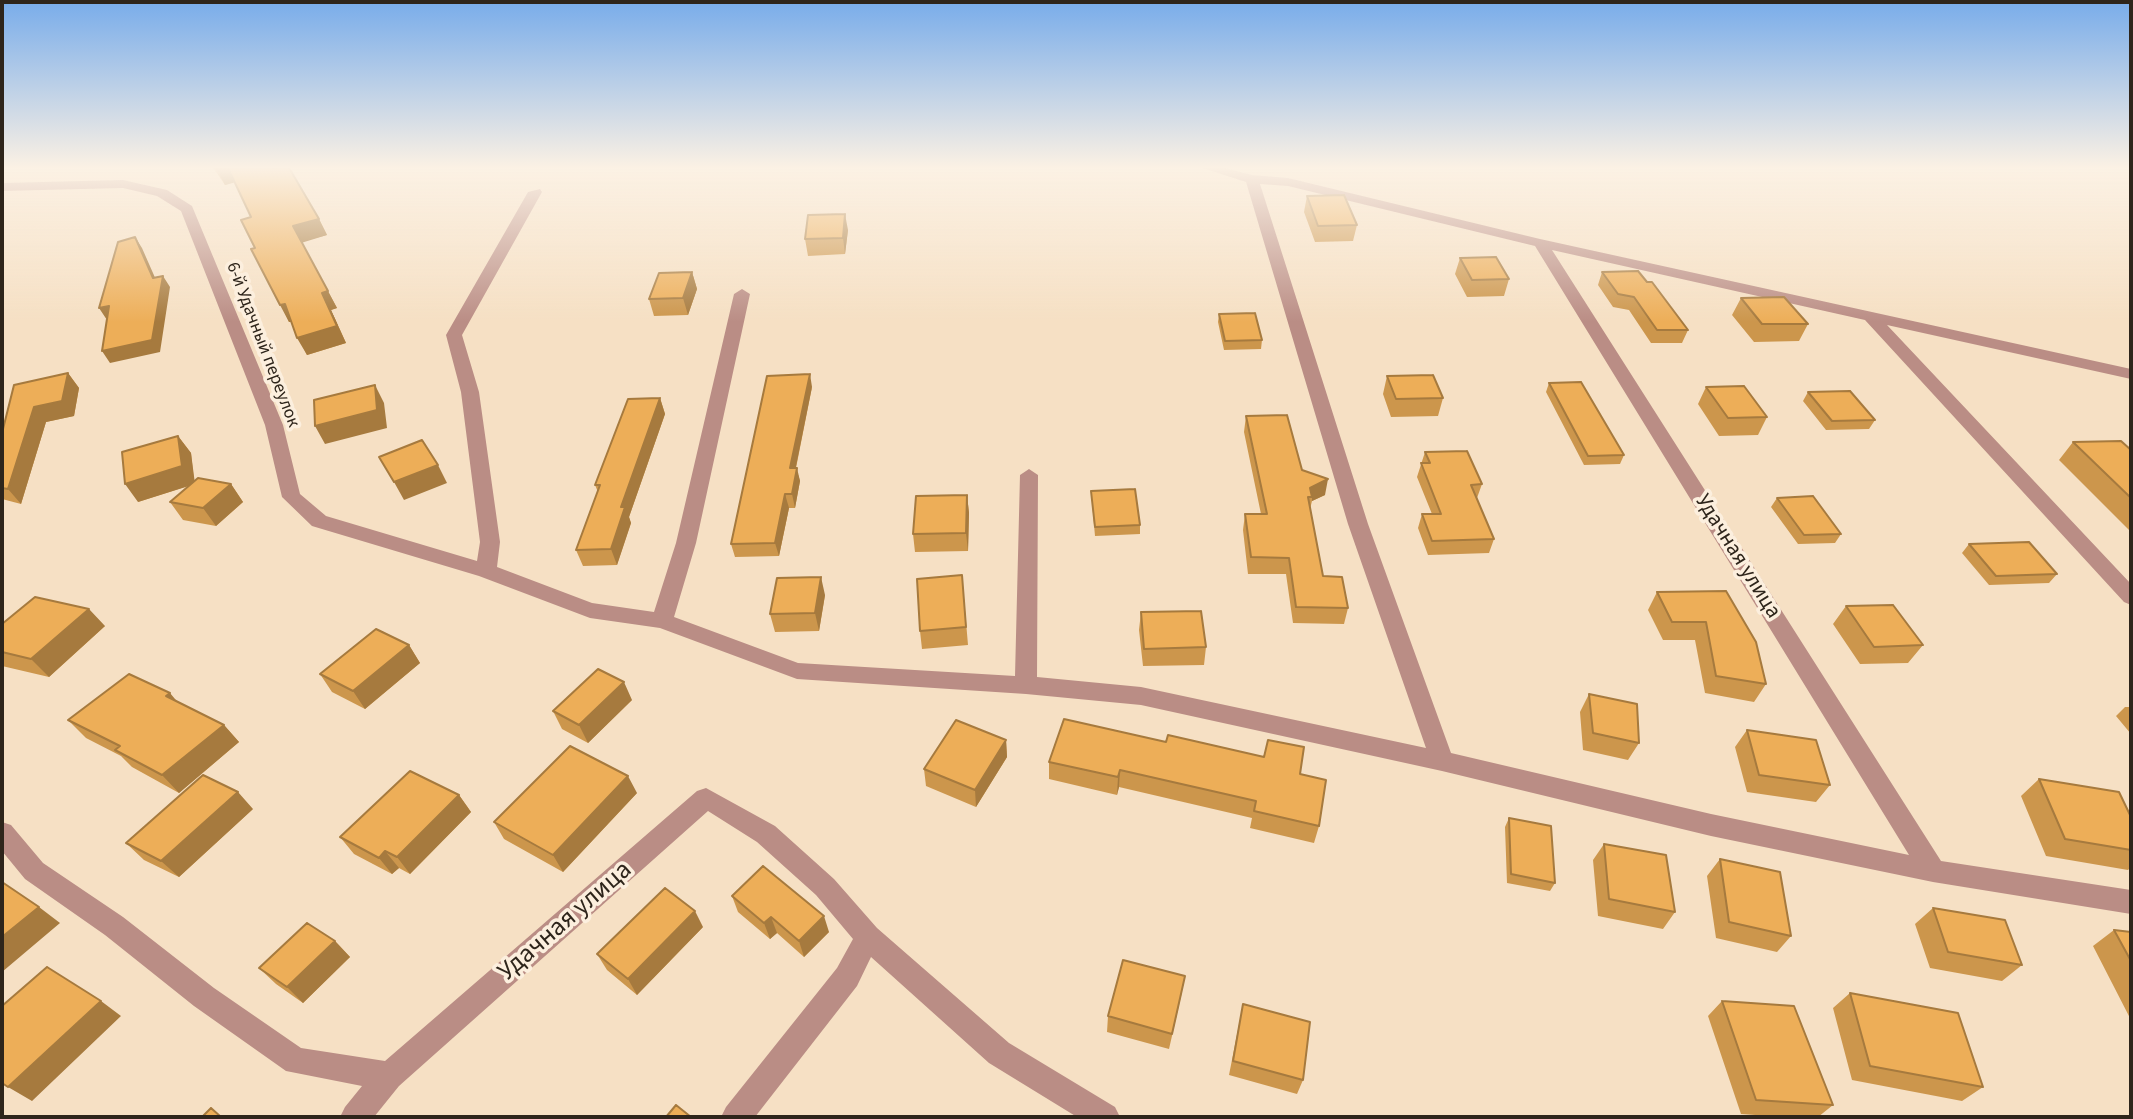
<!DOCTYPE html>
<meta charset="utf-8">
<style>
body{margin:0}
#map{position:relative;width:2133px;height:1119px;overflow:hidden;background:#f6e0c4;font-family:"Source Sans 3",sans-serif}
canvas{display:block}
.frame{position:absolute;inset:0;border:4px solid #2e251b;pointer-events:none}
</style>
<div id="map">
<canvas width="2133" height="1119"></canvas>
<div class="frame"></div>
</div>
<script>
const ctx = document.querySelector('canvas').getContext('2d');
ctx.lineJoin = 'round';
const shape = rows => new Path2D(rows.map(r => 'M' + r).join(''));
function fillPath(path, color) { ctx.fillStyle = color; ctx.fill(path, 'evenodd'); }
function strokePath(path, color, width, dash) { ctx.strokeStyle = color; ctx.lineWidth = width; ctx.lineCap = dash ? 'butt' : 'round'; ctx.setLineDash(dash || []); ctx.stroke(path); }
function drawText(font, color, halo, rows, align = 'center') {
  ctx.font = font + ' "Source Sans 3",sans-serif'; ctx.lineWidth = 7; ctx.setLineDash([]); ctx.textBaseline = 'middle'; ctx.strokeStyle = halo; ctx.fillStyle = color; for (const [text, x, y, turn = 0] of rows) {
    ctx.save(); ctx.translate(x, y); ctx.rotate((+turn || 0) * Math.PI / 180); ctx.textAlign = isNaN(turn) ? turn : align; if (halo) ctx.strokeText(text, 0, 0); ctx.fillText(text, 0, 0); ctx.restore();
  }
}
const minor = shape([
 [1196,166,1217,166,1252,175,1288,178,1540,239,2131,369,2131,379,1887,325,2131,584,2131,605,2124,602,1865,320,1552,250,1941,861,2131,890,2131,914,1933,882,1711,836,1442,771,1141,705,1026,694,797,679,660,628,590,618,479,576,312,526,282,497,265,425,181,211,157,196,123,188,2,191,2,183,123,180,167,190,192,206,283,425,300,494,326,516,477,561,480,542,461,392,446,335,528,192,540,189,542,192,462,335,479,392,500,542,497,567,592,603,654,612,676,543,734,294,742,289,750,294,696,543,674,617,798,663,1015,676,1020,475,1029,469,1038,475,1037,677,1141,687,1426,748,1348,524,1246,182,1196,166],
 [1260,184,1288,186,1535,246,1909,855,1711,814,1451,753,1368,524,1260,184],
 [706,788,775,826,834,879,877,928,1009,1043,1115,1107,1120,1117,1077,1117,989,1063,871,957,857,986,755,1117,721,1117,726,1107,837,968,853,939,816,895,757,842,708,811,399,1086,374,1117,340,1117,345,1107,362,1086,286,1071,194,1006,105,935,25,879,2,851,2,822,11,825,43,863,123,917,214,988,301,1048,385,1061,697,791,706,788]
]);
const wall = shape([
 [212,166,271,166,319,219,327,235,301,242,337,308,331,310,346,343,307,355,291,322,289,322,255,248,251,217,235,182,225,185],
 [1307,196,1357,225,1353,241,1315,242,1304,212],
 [848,230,845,254,808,256,805,239],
 [1460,258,1509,279,1504,296,1467,297,1455,274],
 [692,272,697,289,688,315,654,316,649,299],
 [1602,272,1647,282,1688,330,1682,343,1651,343,1629,310,1613,307,1598,285],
 [1741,298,1808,324,1799,341,1754,342,1732,315],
 [1219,314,1262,340,1261,349,1224,350,1218,322],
 [68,373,79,388,74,416,46,422,21,504,2,499,2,433],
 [1387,376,1443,398,1438,416,1391,417,1383,394],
 [1549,383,1624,455,1620,464,1584,465,1546,392],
 [812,387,796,468,800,481,795,508,789,508,779,556,735,557,731,544],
 [1706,387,1767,417,1758,435,1719,436,1698,404],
 [1808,392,1875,420,1869,429,1826,430,1803,401],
 [660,398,665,414,629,517,631,523,617,565,583,566,576,550,598,492,595,485],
 [1246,416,1302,470,1325,495,1312,501,1310,509,1323,576,1348,608,1344,624,1293,623,1286,574,1248,574,1243,530,1245,514,1261,514,1244,432],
 [178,436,191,453,194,481,231,484,243,502,216,526,183,520,170,502,188,486,138,502],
 [2073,442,2131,450,2131,532,2059,460],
 [1425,452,1482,484,1477,498,1494,539,1489,553,1428,555,1418,528,1422,514,1432,514,1417,477],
 [1091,491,1140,525,1140,534,1095,536],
 [967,495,969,513,968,551,915,552,913,534],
 [1777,498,1841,534,1835,543,1798,544,1771,507],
 [1969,544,2057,574,2049,583,1989,585,1962,553],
 [962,575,968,645,922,649,920,631],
 [1657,592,1756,642,1766,684,1754,702,1705,693,1695,640,1663,640,1648,610],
 [825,595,819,631,775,632,770,614],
 [1846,606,1923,645,1908,663,1860,664,1833,624],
 [1141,612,1206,647,1204,665,1143,666,1139,630],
 [2,624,105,626,49,677,2,666],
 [409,645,420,663,365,709,332,692,320,674],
 [1589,694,1639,743,1628,760,1583,750,1580,712],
 [632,700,588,743,562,729,553,711],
 [178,702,224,725,239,742,179,793,132,767,121,756,86,738,68,720],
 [2125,707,2131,707,2131,734,2116,716],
 [1747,730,1830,785,1816,802,1747,792,1735,747],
 [1006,740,1007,757,976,807,926,786,924,769],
 [1049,762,1300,774,1319,826,1314,843,1250,828,1252,818,1119,787,1117,795,1049,779],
 [2039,779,2131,817,2131,867,2128,870,2046,856,2021,796],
 [637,793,563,872,504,839,494,822],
 [459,795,471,812,410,874,399,868,392,874,354,854,340,837],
 [253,809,179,877,144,860,126,843],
 [1509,818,1555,883,1550,891,1507,883,1505,827],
 [1604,844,1675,912,1663,929,1598,916,1593,860],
 [1720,859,1791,936,1777,952,1716,938,1707,876],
 [732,896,829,932,804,957,777,933,770,939,738,912],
 [1933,908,2022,965,2002,981,1930,968,1915,924],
 [703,927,637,995,607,970,597,954],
 [2114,930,2131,932,2131,1020,2093,946],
 [335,941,350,957,303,1003,276,984,259,968],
 [1182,992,1169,1049,1107,1032,1108,1016],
 [1850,993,1983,1087,1962,1101,1852,1080,1833,1008],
 [1722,1001,1833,1105,1818,1117,1784,1117,1741,1114,1708,1016],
 [1243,1004,1303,1080,1297,1094,1229,1075]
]);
const shadedWall = shape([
 [227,166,236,182,225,185,217,169],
 [845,214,848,230,845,254,843,238],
 [319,219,327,235,301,243,293,226],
 [135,237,142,248,160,289,153,278],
 [692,272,697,289,688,315,683,298],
 [163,276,170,287,160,352,110,363,102,351],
 [328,291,337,308,331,310,346,343,307,355,297,338,322,293],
 [285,304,294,321,289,322,280,305],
 [109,306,107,320,99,308],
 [68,373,79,388,74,416,46,422,21,504,8,489,34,407],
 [810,374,812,387,793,481,790,468],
 [375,385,384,403,387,428,325,444,315,426],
 [660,398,665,414,629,517,631,523,617,565,611,549,621,507],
 [178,436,191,453,195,484,138,502,125,484],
 [438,465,447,483,404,500,394,482],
 [797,468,800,481,795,508,792,494],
 [1328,479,1325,495,1312,501,1312,497,1310,488],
 [231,484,243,502,216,526,203,508],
 [785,494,789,508,779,556,775,543],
 [967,495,969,513,968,551,966,533],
 [821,577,825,595,819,631,815,613],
 [89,609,105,626,49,677,31,659],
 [409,645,420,663,365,709,353,691],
 [624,682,632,700,588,743,579,725],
 [170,693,185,711,166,696],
 [224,725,239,742,179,793,162,775],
 [1006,740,1007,757,976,807,975,790],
 [1120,770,1119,787,1117,795,1118,777],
 [628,776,637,793,563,872,553,855],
 [238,792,253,809,179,877,161,861],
 [459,795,471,812,410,874,397,857],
 [385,851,399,868,392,874,379,858],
 [39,907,60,923,2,972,2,937],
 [695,911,703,927,637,995,628,979],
 [824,916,829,932,804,957,799,941],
 [771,917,777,933,770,939,764,923],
 [335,941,350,957,303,1003,287,987],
 [101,1001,121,1016,32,1101,8,1087]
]);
const building = shape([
 [214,166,271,166,273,168,288,166,319,219,293,226,328,291,322,293,337,326,297,338,285,304,280,305,251,249,255,248,241,220,251,217,227,166,217,169,214,166],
 [1344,195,1357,225,1318,226,1307,196,1344,195],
 [845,214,843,238,805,239,808,215,845,214],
 [135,237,153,278,163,276,152,340,102,351,109,306,99,308,118,242,135,237],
 [1496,257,1509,279,1472,280,1460,258,1496,257],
 [1638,271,1647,282,1652,282,1688,330,1657,330,1634,297,1618,294,1602,272,1638,271],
 [692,272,683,298,649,299,659,273,692,272],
 [1784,297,1808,324,1762,324,1741,298,1784,297],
 [1255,313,1262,340,1225,341,1219,314,1255,313],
 [68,373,62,401,34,407,8,489,2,488,2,433,14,385,68,373],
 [810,374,790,468,797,468,792,494,785,494,775,543,731,544,767,376,810,374],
 [1433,375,1443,398,1396,399,1387,376,1433,375],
 [1581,382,1624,455,1588,456,1549,383,1581,382],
 [375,385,377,410,315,426,314,400,375,385],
 [1744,386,1767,417,1728,418,1706,387,1744,386],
 [1850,391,1875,420,1832,421,1808,392,1850,391],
 [660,398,621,507,625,507,611,549,576,550,600,485,595,485,628,399,660,398],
 [1287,415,1302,470,1328,479,1310,488,1312,497,1308,497,1323,576,1342,577,1348,608,1296,607,1289,558,1251,557,1245,514,1267,514,1246,416,1287,415],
 [178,436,182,466,125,484,122,452,178,436],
 [422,440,438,465,394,482,379,457,422,440],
 [2121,441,2131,450,2131,498,2073,442,2121,441],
 [1467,451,1482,484,1471,485,1494,539,1432,541,1422,514,1441,514,1421,463,1430,463,1425,452,1467,451],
 [198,478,231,484,203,508,170,502,198,478],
 [1135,489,1140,525,1095,527,1091,491,1135,489],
 [967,495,966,533,913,534,916,496,967,495],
 [1813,496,1841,534,1804,535,1777,498,1813,496],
 [2029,542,2057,574,1996,576,1969,544,2029,542],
 [962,575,966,627,920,631,917,579,962,575],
 [821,577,815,613,770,614,777,578,821,577],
 [1726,591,1756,642,1766,684,1716,676,1706,622,1672,622,1657,592,1726,591],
 [35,597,89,609,31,659,2,652,2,624,35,597],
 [1893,605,1923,645,1874,647,1846,606,1893,605],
 [1201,611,1206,647,1144,649,1141,612,1201,611],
 [376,629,409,645,353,691,320,674,376,629],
 [598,669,624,682,579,725,553,711,598,669],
 [129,674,170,693,166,696,224,725,162,775,115,750,120,746,68,720,129,674],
 [1589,694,1637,704,1639,743,1593,733,1589,694],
 [1064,719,1166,742,1168,735,1264,757,1268,740,1304,747,1300,774,1326,780,1319,826,1254,811,1256,801,1120,770,1118,777,1049,762,1064,719],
 [956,720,1006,740,975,790,924,769,956,720],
 [1747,730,1816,740,1830,785,1759,775,1747,730],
 [570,746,628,776,553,855,494,822,570,746],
 [410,771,459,795,397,857,385,851,379,858,340,837,410,771],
 [203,775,238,792,161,861,126,843,203,775],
 [2039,779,2119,792,2131,817,2131,850,2065,839,2039,779],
 [1509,818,1551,826,1555,883,1511,874,1509,818],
 [1604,844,1666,855,1675,912,1609,899,1604,844],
 [1720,859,1780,872,1791,936,1729,922,1720,859],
 [763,866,824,916,799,941,771,917,764,923,732,896,763,866],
 [2,882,39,907,2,937,2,882],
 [665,888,695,911,628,979,597,954,665,888],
 [1933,908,2005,920,2022,965,1948,952,1933,908],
 [307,923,335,941,287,987,259,968,307,923],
 [2114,930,2131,932,2131,961,2114,930],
 [1123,960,1185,976,1172,1034,1108,1016,1123,960],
 [47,967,101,1001,8,1087,2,1083,2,1006,47,967],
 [1850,993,1958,1013,1983,1087,1870,1066,1850,993],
 [1722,1001,1794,1006,1833,1105,1756,1100,1722,1001],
 [1243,1004,1310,1022,1303,1080,1233,1061,1243,1004],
 [676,1105,691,1117,666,1117,676,1105],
 [211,1108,221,1117,202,1117,211,1108]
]);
const farStreetnames = [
 ["6-й Удачный переулок",262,345,69]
];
const streetNames = [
 ["Удачная улица",1737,557,58]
];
const nearStreetnames = [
 ["Удачная улица",566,922,-41]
];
fillPath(minor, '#ba8d85');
fillPath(wall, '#cc964c');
fillPath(shadedWall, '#a67a3e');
fillPath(building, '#edae58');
strokePath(building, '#a67a3e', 2);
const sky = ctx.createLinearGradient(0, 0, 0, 322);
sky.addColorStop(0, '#78acea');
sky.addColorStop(0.52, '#fbf1e4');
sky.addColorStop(1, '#fbf1e400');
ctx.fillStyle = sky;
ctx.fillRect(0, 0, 2133, 322);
drawText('18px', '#2e251b', '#fcefde', farStreetnames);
drawText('22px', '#2e251b', '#fcefde', streetNames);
drawText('26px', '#2e251b', '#fcefde', nearStreetnames);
</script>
